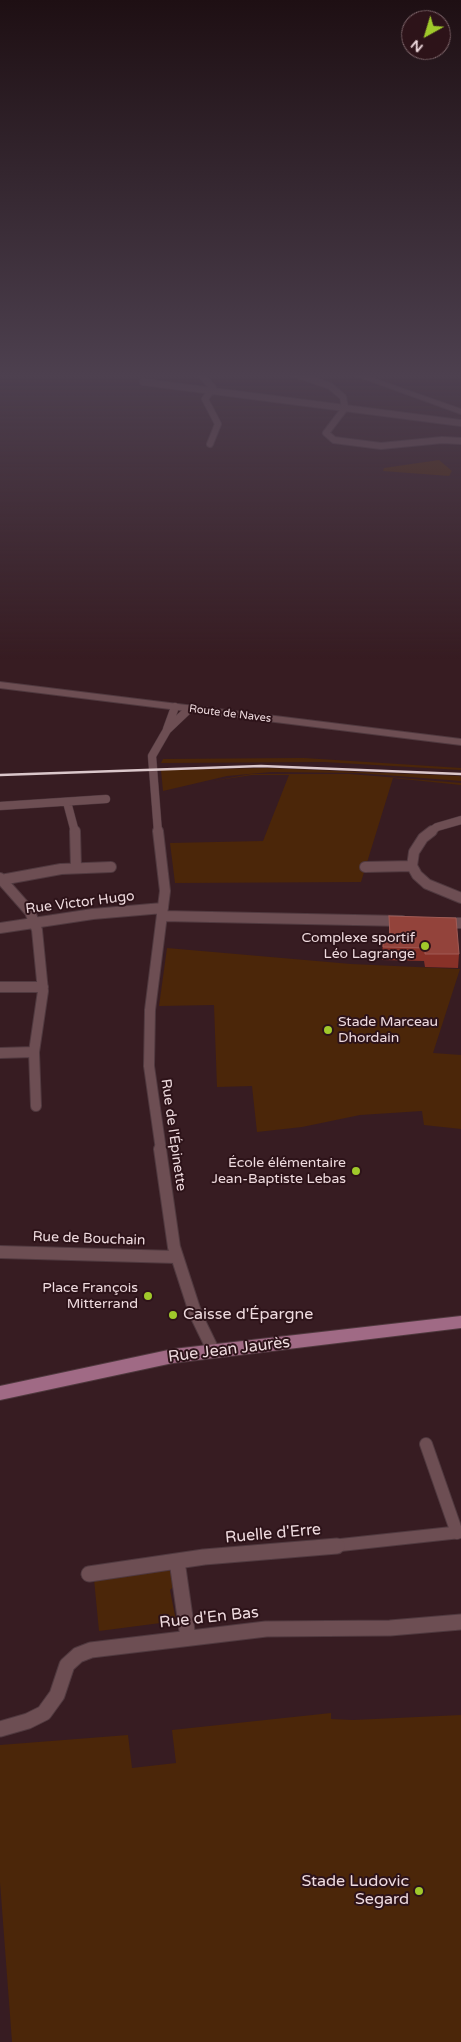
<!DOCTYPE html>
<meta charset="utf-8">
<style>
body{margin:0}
#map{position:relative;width:461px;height:2042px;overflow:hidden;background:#371c22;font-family:"Varela Round",sans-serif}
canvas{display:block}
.north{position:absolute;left:401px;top:10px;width:50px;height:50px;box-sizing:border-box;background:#2d1319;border:1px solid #7b6368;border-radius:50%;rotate:219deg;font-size:14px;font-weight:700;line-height:20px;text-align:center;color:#efdbdf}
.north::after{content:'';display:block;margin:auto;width:18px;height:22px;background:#a0c92b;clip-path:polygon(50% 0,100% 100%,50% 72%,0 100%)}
</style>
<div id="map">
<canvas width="461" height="2042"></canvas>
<div class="north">N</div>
</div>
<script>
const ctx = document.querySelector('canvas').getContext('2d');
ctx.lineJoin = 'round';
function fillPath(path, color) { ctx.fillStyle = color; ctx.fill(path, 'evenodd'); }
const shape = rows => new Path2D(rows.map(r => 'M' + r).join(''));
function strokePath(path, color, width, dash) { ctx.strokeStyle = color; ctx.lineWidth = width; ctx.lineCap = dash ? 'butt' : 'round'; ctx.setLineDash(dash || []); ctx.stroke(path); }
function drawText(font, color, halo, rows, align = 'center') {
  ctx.font = font + ' "Varela Round",sans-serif'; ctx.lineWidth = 4; ctx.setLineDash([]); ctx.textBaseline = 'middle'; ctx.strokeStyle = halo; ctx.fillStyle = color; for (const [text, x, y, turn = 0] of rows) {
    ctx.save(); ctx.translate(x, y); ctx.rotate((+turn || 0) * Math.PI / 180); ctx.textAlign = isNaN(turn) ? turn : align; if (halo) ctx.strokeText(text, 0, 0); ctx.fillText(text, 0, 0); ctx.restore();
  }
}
const green = shape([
 [439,460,452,471,449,476,383,471,384,468],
 [304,758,461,768,461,770,324,762,161,763,163,759],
 [267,768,459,776,461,777,461,781,359,773,271,772,227,776,163,791,161,770],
 [251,774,350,774,461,783,461,785,393,778,361,882,175,883,170,843,263,841,289,775,252,775,213,781],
 [167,948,351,964,460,969,433,1053,461,1055,461,1129,424,1125,422,1111,360,1115,302,1127,257,1132,252,1086,217,1087,214,1005,159,1006],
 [165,1568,173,1573,175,1585,170,1590,176,1621,99,1631,94,1579],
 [331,1713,331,1719,353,1720,461,1715,461,2042,12,2042,0,1882,0,1745,128,1735,132,1768,176,1763,172,1730]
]);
const minorFar4 = shape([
 [200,374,213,388,205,399,218,424,210,444],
 [295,374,330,386,343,397,345,408,326,433,334,440,381,446,442,440,461,441],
 [143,382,461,423]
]);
const minorFar3 = shape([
 [167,729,175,707],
 [67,802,75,832],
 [0,806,106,799],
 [158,832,152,756,167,730,189,709],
 [430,832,437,827,461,820]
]);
const minorFar2 = shape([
 [75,831,76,868],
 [158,831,165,891,150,1010,149,1066,161,1150],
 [432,831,423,838,414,852,412,866,417,875,427,884,461,898],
 [365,867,412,866],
 [0,878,30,912,37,930,43,991,34,1052,36,1106],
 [1,880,61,869,111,867],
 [163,916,402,921],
 [444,923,461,923],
 [0,928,93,914,163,908],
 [0,987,43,987],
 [0,1053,34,1052]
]);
const minorFar1 = shape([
 [160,1149,174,1247,196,1315,213,1350],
 [0,1252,176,1257],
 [426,1444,457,1533],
 [322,1547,461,1532]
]);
const minor = shape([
 [177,1561,188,1638],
 [89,1574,204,1557,337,1546],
 [0,1729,28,1721,44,1713,57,1695,67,1665,78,1655,91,1650,266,1629,390,1628,461,1622]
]);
const secondary = shape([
 [351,374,361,374,461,409,461,414,351,374],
 [0,682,461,739,461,745,0,688,0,682]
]);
const primary = shape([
 [461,1316,461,1328,173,1363,0,1400,0,1386,173,1349,461,1316]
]);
const rail = shape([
 [0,775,261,766,461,774]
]);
const wall = shape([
 [389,916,459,954,458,968,425,967,424,961,382,960,383,936,389,936]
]);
const building = shape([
 [389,916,456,918,459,954,425,954,425,948,383,947,383,936,390,936,389,916]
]);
const markers = [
 [425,946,5,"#a0c92b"],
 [328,1030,5,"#a0c92b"],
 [356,1171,5,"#a0c92b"],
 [148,1296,5,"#a0c92b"],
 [173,1315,5,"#a0c92b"],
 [419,1891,5,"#a0c92b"]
];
const farStreetnames = [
 ["Route de Naves",230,714,7]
];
const streetNames = [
 ["Rue Victor Hugo",80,903,-7],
 ["Rue de l'Épinette",173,1135,82],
 ["Rue de Bouchain",89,1239,2]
];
const poiNames = [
 ["Complexe sportif",415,938],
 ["Léo Lagrange",415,954],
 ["Stade Marceau",338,1022,"left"],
 ["Dhordain",338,1038,"left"],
 ["École élémentaire",346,1163],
 ["Jean-Baptiste Lebas",346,1179],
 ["Place François",138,1288],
 ["Mitterrand",138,1304]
];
const nearPoinames = [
 ["Caisse d'Épargne",183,1315],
 ["Stade Ludovic",409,1882,"right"],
 ["Segard",409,1900,"right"]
];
const nearStreetnames = [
 ["Rue Jean Jaurès",229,1350,-7],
 ["Ruelle d'Erre",273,1534,-5],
 ["Rue d'En Bas",209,1618,-6]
];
fillPath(green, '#4b2609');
strokePath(minorFar4, '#50393f', 8);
strokePath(minorFar3, '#50393f', 9);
strokePath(minorFar2, '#50393f', 12);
strokePath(minorFar1, '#50393f', 14);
strokePath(minor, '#50393f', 17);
strokePath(secondary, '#50393f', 2);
strokePath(primary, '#50393f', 2);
strokePath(minorFar4, '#6d4e53', 6);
strokePath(minorFar3, '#6d4e53', 8);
strokePath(minorFar2, '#6d4e53', 10);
strokePath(minorFar1, '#6d4e53', 12);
strokePath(minor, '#6d4e53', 15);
fillPath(secondary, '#6d4e53');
fillPath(primary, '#a06a85');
strokePath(rail, '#dbc7cb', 2.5);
fillPath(wall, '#883128');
fillPath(building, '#93433b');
strokePath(building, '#a15b55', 1);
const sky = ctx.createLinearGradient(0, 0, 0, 660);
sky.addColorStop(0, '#1e0f13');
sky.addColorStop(0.57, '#4d404f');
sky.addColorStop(1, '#4d404f00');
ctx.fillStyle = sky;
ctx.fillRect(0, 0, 461, 660);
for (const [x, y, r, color] of markers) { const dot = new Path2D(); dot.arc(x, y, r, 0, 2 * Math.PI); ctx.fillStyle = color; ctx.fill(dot); strokePath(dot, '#2d1319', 2); }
drawText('11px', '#efdbdf', '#2d1319', farStreetnames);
drawText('14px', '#efdbdf', '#2d1319', streetNames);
drawText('14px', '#efdbdf', '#2d1319', poiNames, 'right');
drawText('16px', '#efdbdf', '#2d1319', nearPoinames, 'left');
drawText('16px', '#efdbdf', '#2d1319', nearStreetnames);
</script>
